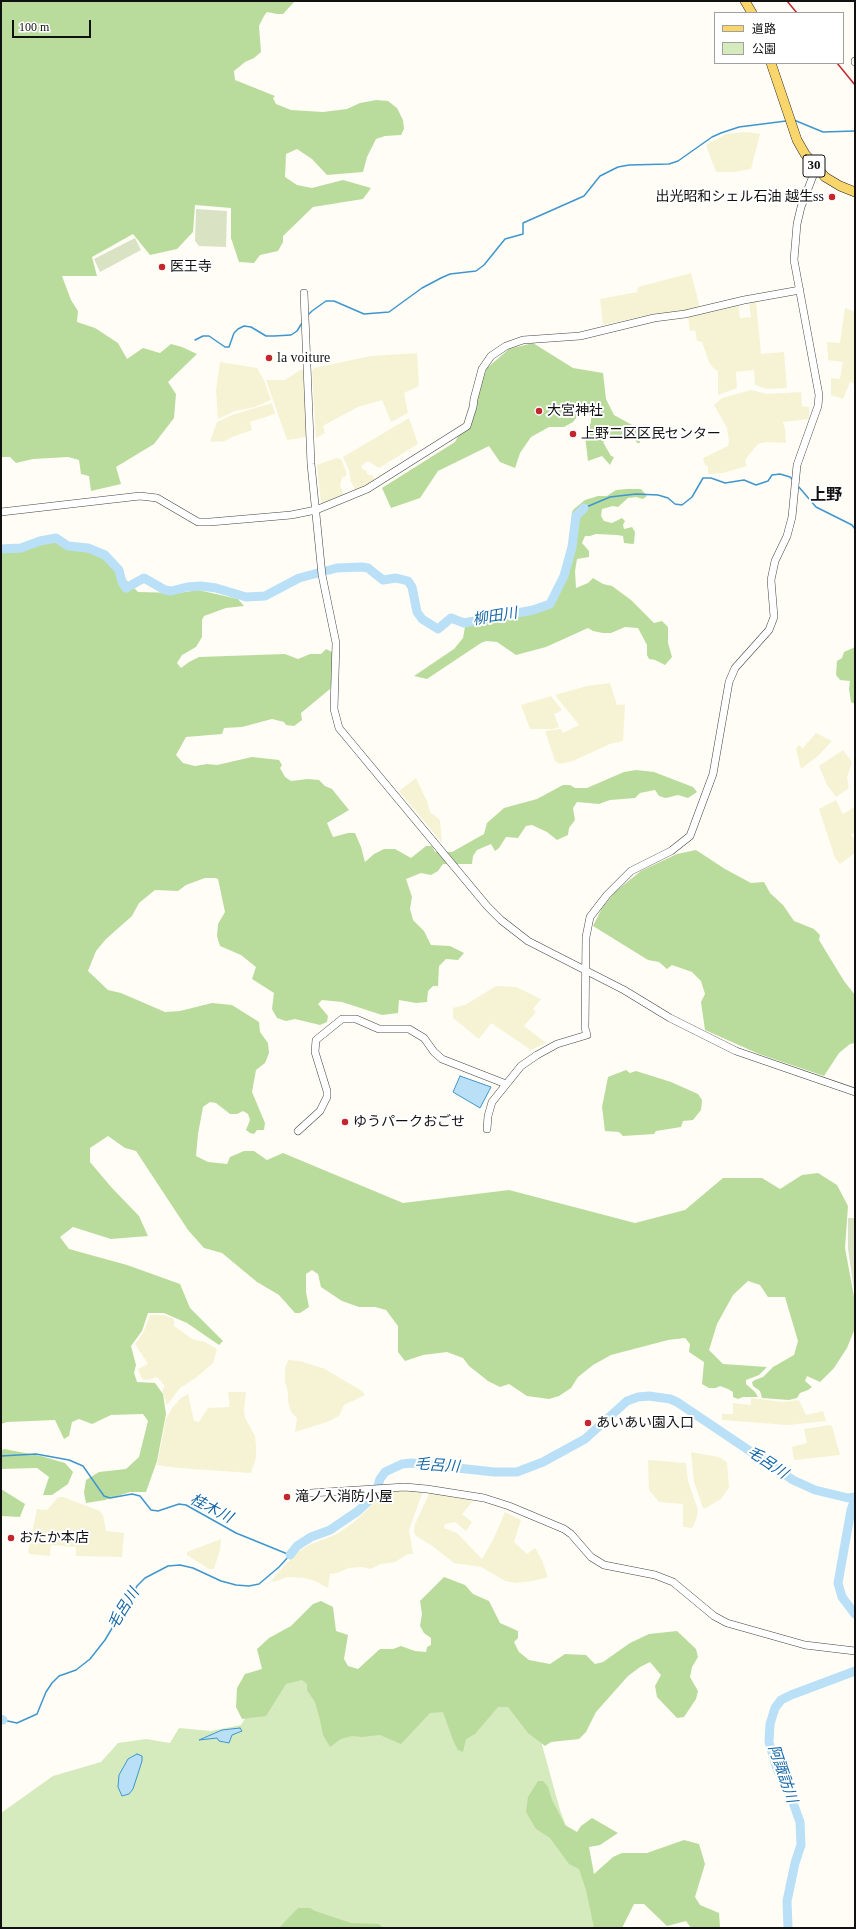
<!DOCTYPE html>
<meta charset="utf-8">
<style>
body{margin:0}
#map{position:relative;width:856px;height:1929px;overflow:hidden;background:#fffdf5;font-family:"Times New Roman","Noto Sans JP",serif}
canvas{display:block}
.frame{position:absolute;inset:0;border:2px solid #111;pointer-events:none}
.legend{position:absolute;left:714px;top:12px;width:130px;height:52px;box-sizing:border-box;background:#fff;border:1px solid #a0a0a0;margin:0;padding:5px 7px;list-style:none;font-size:12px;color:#111}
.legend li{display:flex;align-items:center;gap:8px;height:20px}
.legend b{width:20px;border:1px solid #a0a0a0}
.scale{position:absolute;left:12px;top:20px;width:79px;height:18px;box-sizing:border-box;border:2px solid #111;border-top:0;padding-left:5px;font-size:12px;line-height:14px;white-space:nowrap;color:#111;-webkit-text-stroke:3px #fff;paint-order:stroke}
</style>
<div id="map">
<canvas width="856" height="1929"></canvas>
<div class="frame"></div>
<ul class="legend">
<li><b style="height:5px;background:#f9d66b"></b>道路</li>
<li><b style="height:11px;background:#d5ebbd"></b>公園</li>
</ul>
<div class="scale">100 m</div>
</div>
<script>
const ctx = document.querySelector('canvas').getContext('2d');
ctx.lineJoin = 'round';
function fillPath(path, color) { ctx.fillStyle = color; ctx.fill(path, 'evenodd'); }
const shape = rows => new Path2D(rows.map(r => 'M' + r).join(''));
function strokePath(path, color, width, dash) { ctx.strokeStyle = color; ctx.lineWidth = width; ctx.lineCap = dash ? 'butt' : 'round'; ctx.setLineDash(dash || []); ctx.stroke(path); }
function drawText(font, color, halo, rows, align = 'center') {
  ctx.font = font + ' "Times New Roman","Noto Sans JP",serif'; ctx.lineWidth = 4; ctx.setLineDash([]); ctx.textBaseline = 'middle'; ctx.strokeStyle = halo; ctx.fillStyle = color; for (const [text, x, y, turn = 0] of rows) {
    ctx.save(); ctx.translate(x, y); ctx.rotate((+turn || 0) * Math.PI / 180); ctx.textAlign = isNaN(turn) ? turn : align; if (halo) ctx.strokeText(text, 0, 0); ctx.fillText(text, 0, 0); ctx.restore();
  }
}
const farmland = shape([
 [747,132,760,134,751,169,734,172,716,172,706,145,726,134],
 [691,273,700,308,661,315,644,316,603,325,600,299,637,292,638,287],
 [756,301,761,354,784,352,787,388,767,389,755,385,754,370,736,372,737,388,718,395,718,371,714,369,709,362,702,342,697,341,695,330,690,331,688,317,738,304,740,318,751,317,749,303],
 [845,308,855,312,855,384,850,382,843,399,831,395,831,378,840,379,843,362,828,360,827,342,840,343],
 [417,353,419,386,404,393,408,413,391,422,382,400,358,407,328,423,323,426,325,433,316,438,312,371,314,368,371,356],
 [220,362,257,368,264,380,271,400,255,407,235,411,218,419,216,390],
 [300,370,303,370,307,437,287,440,266,380,285,380],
 [751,390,767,394,801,392,802,406,809,407,809,419,783,422,785,429,786,443,766,442,758,444,748,456,745,461,747,466,723,473,708,474,708,466,705,465,703,458,728,446,729,442,727,428,714,405,722,398],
 [272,403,275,414,250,422,252,430,232,437,225,441,210,442,217,422,232,415],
 [409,418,418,444,379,468,368,461,361,466,363,470,366,470,368,475,372,475,375,481,356,491,351,482,349,470,343,457],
 [336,458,341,459,346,471,346,476,342,478,340,485,344,496,324,504,321,502,317,465],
 [610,683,617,705,625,704,623,741,610,744,573,761,560,764,555,761,545,731,561,729,563,733,579,725,555,695,587,686],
 [551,696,562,710,554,714,559,727,553,729,530,729,521,705],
 [816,733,832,741,818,756,801,769,796,749,799,745,803,748],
 [843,750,852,762,847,778,849,788,836,797,827,785,819,766],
 [416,778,427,801,430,812,440,820,442,843,399,791],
 [836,800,843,814,855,807,855,832,851,835,855,840,855,853,840,864,835,858,819,809],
 [496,986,516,987,541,999,533,1009,536,1012,524,1026,546,1043,531,1050,491,1023,479,1039,453,1018,453,1008,465,1005],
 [150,1315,164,1315,174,1319,174,1326,184,1333,192,1339,205,1342,217,1349,213,1363,197,1377,180,1388,167,1405,162,1390,165,1386,157,1377,148,1380,142,1379,138,1369,148,1364,135,1344,143,1333],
 [288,1360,300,1361,325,1369,362,1391,365,1395,344,1405,339,1416,327,1422,295,1432,297,1418,291,1412,288,1402,288,1392,285,1382,285,1368],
 [228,1392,246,1392,244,1410,245,1418,255,1436,256,1445,256,1458,251,1473,178,1468,157,1465,166,1419,172,1408,181,1398,188,1394,194,1421,199,1422,208,1408,230,1407],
 [751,1398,783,1402,799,1400,806,1415,823,1411,826,1421,787,1425,722,1420,722,1414,733,1414,733,1403,751,1405],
 [830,1425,832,1426,840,1455,794,1460,792,1447,807,1443,804,1429],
 [691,1452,719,1457,727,1462,729,1488,721,1499,706,1508,703,1508,694,1482],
 [648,1460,686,1463,688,1481,698,1510,696,1520,692,1528,683,1527,683,1504,659,1502,649,1490],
 [408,1490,423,1491,409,1530,413,1554,408,1554,395,1562,381,1564,370,1569,362,1567,349,1568,337,1573,330,1574,328,1588,315,1581,304,1578,288,1577,273,1582,272,1580,296,1553,309,1545,337,1534,353,1523,368,1509,380,1491],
 [430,1492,473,1501,462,1514,472,1522,466,1531,455,1522,445,1524,444,1528,457,1533,482,1559,494,1538,505,1512,521,1520,514,1542,527,1554,535,1548,542,1560,548,1577,533,1581,516,1583,505,1581,481,1567,454,1563,431,1545,416,1536,414,1532,415,1524],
 [58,1497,63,1497,100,1511,103,1515,106,1531,124,1533,122,1557,76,1556,76,1547,51,1545,50,1556,30,1554,28,1552,37,1509,47,1510],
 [221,1539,220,1550,214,1569,209,1569,187,1555,187,1552]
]);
const green = shape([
 [301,1671,479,1691,517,1709,539,1734,560,1810,604,1928,1,1928,1,1813,53,1776,101,1762,118,1743,146,1739,170,1743,179,1728,211,1731,241,1725,254,1704]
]);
const forest = shape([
 [1,1,295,1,283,14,277,14,267,12,264,16,259,26,261,52,254,58,245,62,234,71,235,80,275,96,273,98,276,104,291,110,323,112,347,109,360,103,376,100,388,101,397,108,403,120,404,129,401,135,385,136,376,139,367,157,363,172,327,175,312,159,297,149,286,154,285,177,297,185,312,188,343,180,371,188,363,199,313,207,283,236,283,242,278,251,260,255,254,263,239,262,231,238,231,208,195,205,193,232,177,249,150,255,133,234,92,257,97,276,62,276,71,300,78,311,77,322,95,328,118,343,127,359,143,348,160,353,171,344,182,347,197,354,168,382,176,394,174,418,154,444,116,467,121,484,91,491,89,476,81,474,79,460,68,457,33,459,16,463,10,457,1,457],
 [533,343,573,368,603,373,606,399,614,415,634,426,638,434,640,443,637,443,635,439,631,440,627,435,608,439,603,442,611,456,614,457,610,465,602,456,588,461,585,436,587,433,585,429,591,423,591,416,582,410,573,422,564,427,549,427,531,437,520,453,515,468,500,462,489,446,438,471,420,498,391,508,382,488,455,442,470,414,487,368,509,349],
 [627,489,641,489,647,496,643,499,636,497,628,498,618,507,613,506,602,509,601,516,604,521,612,523,622,518,625,521,623,525,624,529,632,527,635,532,634,543,633,544,624,543,623,536,617,535,596,534,590,536,585,536,582,543,589,551,589,557,577,559,575,571,576,588,588,583,593,578,603,584,612,586,631,600,654,623,662,621,668,627,668,643,672,657,665,665,655,660,649,659,647,655,647,645,638,628,625,627,611,633,603,633,593,631,588,628,546,647,516,655,497,642,486,641,481,643,427,679,414,676,454,649,463,638,465,627,532,613,550,607,555,601,552,596,561,579,565,562,574,552,575,544,570,535,572,512,574,509,585,500,598,496,607,496,616,490],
 [50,540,59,541,68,548,90,551,102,555,138,592,179,593,198,590,238,599,244,606,226,608,204,616,202,620,202,637,196,647,182,655,177,663,181,668,189,662,199,657,285,654,298,659,310,654,321,654,326,649,332,652,332,678,330,689,301,713,302,720,294,726,286,725,284,722,272,719,242,727,224,728,222,734,186,737,176,755,183,763,195,766,207,764,217,765,252,757,279,760,282,765,280,768,285,777,291,781,308,779,319,780,325,786,332,789,349,810,327,823,333,837,348,833,355,833,361,847,365,862,374,854,384,849,395,849,411,858,426,846,432,846,435,852,452,852,484,834,487,823,504,808,537,799,563,785,570,785,575,788,587,788,624,772,636,770,654,772,693,787,697,792,688,798,678,795,666,798,659,796,655,790,640,793,635,798,610,800,599,804,577,802,573,808,575,820,569,828,568,835,557,840,547,832,532,825,526,826,518,838,506,837,499,848,495,851,491,844,477,850,473,856,472,864,443,864,438,871,431,875,421,873,406,879,412,897,410,909,413,920,424,931,431,945,450,946,464,953,458,960,446,959,439,966,438,986,433,986,428,991,427,1002,416,1003,399,1000,398,1013,382,1015,342,1002,322,1000,318,1004,328,1016,327,1022,320,1025,295,1019,286,1021,277,1018,272,1009,274,993,252,979,256,967,241,955,220,946,217,936,218,924,225,912,218,879,215,878,205,878,186,885,178,891,155,890,139,903,132,916,106,939,96,951,88,971,108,990,121,993,165,1012,180,1011,212,1003,232,1005,259,1022,260,1032,268,1043,269,1053,265,1063,256,1070,252,1092,265,1123,264,1130,257,1130,254,1134,250,1133,246,1130,250,1120,248,1114,243,1111,237,1114,230,1114,216,1103,210,1102,203,1107,198,1134,196,1156,208,1162,227,1164,230,1157,244,1151,254,1151,267,1160,283,1153,403,1203,509,1190,635,1223,685,1210,723,1178,762,1178,780,1189,802,1175,818,1173,837,1185,848,1206,845,1248,855,1302,855,1328,847,1348,834,1368,820,1382,807,1376,805,1381,812,1387,808,1390,800,1393,797,1398,789,1400,762,1398,760,1391,753,1386,752,1382,755,1380,763,1377,773,1367,794,1355,798,1341,785,1297,768,1297,760,1285,748,1281,733,1295,717,1324,709,1350,723,1364,767,1367,759,1375,746,1380,746,1384,755,1392,758,1397,743,1397,738,1399,733,1397,733,1392,728,1389,720,1386,716,1388,709,1388,702,1384,704,1362,689,1352,690,1344,685,1338,668,1340,611,1355,593,1365,578,1377,571,1388,559,1396,549,1399,527,1396,509,1384,500,1387,488,1381,469,1366,463,1358,447,1352,423,1355,405,1361,398,1352,398,1326,386,1310,375,1307,359,1307,342,1301,321,1287,318,1274,312,1270,306,1274,306,1292,309,1307,300,1313,295,1313,279,1295,257,1282,222,1253,204,1248,188,1230,136,1151,125,1148,108,1136,90,1148,90,1162,112,1188,139,1216,148,1236,111,1239,73,1227,60,1237,69,1249,127,1265,180,1284,190,1308,223,1341,219,1345,187,1323,164,1313,148,1313,142,1331,131,1346,136,1365,134,1373,137,1382,155,1383,163,1394,166,1414,157,1461,146,1492,130,1492,105,1500,86,1503,84,1493,86,1480,99,1472,126,1469,139,1457,148,1421,143,1414,111,1415,92,1424,79,1419,72,1422,69,1436,64,1439,55,1420,7,1422,1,1424,1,550,23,550],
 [855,647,855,704,851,702,849,689,850,681,840,680,836,675,837,661,842,658,844,652],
 [696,850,725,869,751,883,764,882,770,893,783,905,794,921,814,929,820,935,819,940,844,981,855,995,855,1043,850,1044,839,1053,824,1076,759,1054,705,1030,701,1002,705,994,701,981,692,972,672,965,667,969,659,962,648,960,593,926,602,908,616,891,641,871,677,854],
 [626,1070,630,1073,636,1071,671,1082,698,1094,702,1100,701,1110,693,1120,683,1121,681,1127,656,1131,654,1134,623,1136,619,1132,605,1131,602,1107,608,1077],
 [4,1449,41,1456,65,1463,73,1472,68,1484,52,1495,43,1495,49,1477,37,1468,1,1469,1,1451],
 [1,1489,25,1504,20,1517,1,1516],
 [444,1577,465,1585,473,1594,489,1601,500,1623,518,1631,518,1638,514,1642,519,1652,529,1660,550,1664,565,1654,586,1655,595,1664,603,1662,630,1643,649,1634,677,1631,696,1649,698,1657,692,1667,690,1677,698,1691,696,1699,684,1717,677,1718,657,1697,655,1686,661,1675,650,1662,640,1667,628,1676,596,1712,586,1732,579,1739,551,1742,545,1746,528,1733,508,1707,498,1707,475,1734,466,1739,463,1752,458,1750,453,1740,443,1712,430,1713,401,1744,380,1735,362,1737,352,1736,341,1739,330,1747,323,1735,320,1720,315,1702,307,1690,307,1684,302,1680,286,1684,266,1716,242,1719,236,1707,237,1688,245,1674,262,1669,257,1649,269,1638,291,1626,313,1604,321,1601,333,1607,336,1631,348,1635,344,1659,348,1666,358,1669,380,1649,393,1649,401,1646,415,1651,426,1652,427,1647,431,1645,431,1638,424,1633,420,1626,422,1614,420,1601],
 [538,1781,543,1781,548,1787,552,1800,565,1825,577,1832,581,1826,592,1818,618,1833,600,1845,589,1847,594,1874,613,1857,622,1853,647,1853,684,1840,699,1844,705,1864,695,1897,700,1905,719,1913,720,1927,691,1928,686,1921,667,1926,644,1904,634,1904,622,1928,594,1928,586,1890,579,1869,569,1864,550,1838,536,1829,526,1812,528,1797],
 [298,1908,310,1908,315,1911,351,1923,379,1924,383,1928,279,1928]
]);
const cemetery = shape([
 [196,209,227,211,226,247,199,246,195,241],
 [135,238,141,250,100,272,94,259],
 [855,1218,855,1296,848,1249,848,1218]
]);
const water = shape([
 [460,1076,491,1087,480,1108,453,1092,460,1076],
 [240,1728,242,1731,232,1735,229,1743,219,1741,217,1738,199,1740,222,1730,240,1728],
 [137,1754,142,1756,142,1761,133,1789,129,1794,122,1796,118,1787,119,1775,128,1759,137,1754]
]);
const stream = shape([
 [794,120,823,132,855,131],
 [307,316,312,311,326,301,334,301,364,314,389,312,422,288,441,278,450,274,476,271,484,265,505,239,523,234,523,223,584,196,600,176,618,167,629,165,669,164,678,161,712,137,721,133,739,127,786,121],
 [195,340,203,336,209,336,225,347,229,347,234,333,238,329,244,326,251,327,266,336,274,336,291,335,297,331,302,323],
 [798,486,816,507,852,525,855,529],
 [584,508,610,497,636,494,658,495,668,498,675,504,682,505,692,497,703,478,711,478,725,483,744,480,756,485,768,481,772,475,780,474,790,477,793,480],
 [1,1456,36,1454,69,1460,83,1466,104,1496,110,1498,132,1494,140,1496,151,1510,158,1511,179,1504,186,1505,236,1533,290,1555,279,1567,259,1584,249,1586,236,1585,221,1581,193,1568,180,1565,168,1566,145,1578,137,1586,105,1640,90,1659,76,1670,59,1676,52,1683,46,1692,37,1714,17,1723,3,1720,1,1722]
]);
const river = shape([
 [1,549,21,548,40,541,56,538,68,546,88,548,105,555,119,570,122,582,126,588,144,578,165,590,171,591,187,587,201,586,216,588,246,597,265,596,299,578,337,568,362,567,368,568,383,580,396,578,408,581,412,587,417,612,422,619,438,629,451,618,464,623,469,622,533,610,550,604,564,576,572,547,576,516,584,508],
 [855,1499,851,1510,838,1583,842,1597,855,1614],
 [290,1555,297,1546,311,1537,330,1530,358,1511,375,1495,380,1479,385,1472,402,1464,412,1463,494,1472,517,1472,543,1462,585,1439,627,1401,638,1397,649,1396,670,1399,677,1402,793,1480,815,1490,848,1498,855,1497],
 [1,1719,3,1720],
 [788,1928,787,1901,795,1863,801,1845,800,1822,791,1797,777,1769,769,1742,770,1724,775,1708,781,1700,791,1695,855,1671]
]);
const minor = shape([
 [855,61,855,62],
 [304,293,311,464,322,575,336,643,334,709,339,728,487,906,501,920,528,941,624,990,670,1018,736,1051,855,1092],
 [1,512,140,496,157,498,198,522,210,522,291,515,316,510,367,489,467,426,473,407,474,399,482,369,491,356,506,346,523,340,580,336,654,318,685,314,744,300,800,290],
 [487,1129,488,1116,492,1102,521,1066,537,1055,557,1044,587,1035,585,1028,586,937,590,917,607,895,631,871,671,851,690,836,713,774,729,682,735,668,769,630,774,617,771,580,775,561,787,536,792,517,797,465,818,406,819,395,794,260,797,224,801,207,816,168],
 [298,1131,320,1111,327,1097,327,1091,315,1052,316,1040,342,1019,356,1019,379,1029,409,1029,424,1038,434,1052,442,1059,506,1084],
 [311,1493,405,1487,427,1489,484,1498,509,1506,564,1529,571,1534,591,1557,604,1565,655,1575,673,1582,714,1616,727,1623,805,1645,855,1651]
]);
const major = shape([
 [745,1,752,13],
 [771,63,797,140,805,154,825,177,840,186,855,192]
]);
const rail = shape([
 [787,1,797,13],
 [837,63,855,85]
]);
const markers = [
 [832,197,4,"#c4262e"],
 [162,267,4,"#c4262e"],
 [269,358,4,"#c4262e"],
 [539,411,4,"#c4262e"],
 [573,434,4,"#c4262e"],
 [345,1122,4,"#c4262e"],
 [588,1423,4,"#c4262e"],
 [287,1497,4,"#c4262e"],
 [11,1538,4,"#c4262e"]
];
const shields = [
 [814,166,22]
];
const shieldNames = [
 ["30",814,166]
];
const poiNames = [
 ["出光昭和シェル石油 越生ss",824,197,"right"],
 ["医王寺",170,267],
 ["la voiture",277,358],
 ["大宮神社",547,411],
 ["上野二区区民センター",581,434],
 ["ゆうパークおごせ",353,1122],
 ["あいあい園入口",596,1423],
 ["滝ノ入消防小屋",295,1497],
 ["おたか本店",19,1538]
];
const waterNames = [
 ["柳田川",495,617,-9],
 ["毛呂川",767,1463,34],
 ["毛呂川",437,1466,4],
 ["桂木川",211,1509,27],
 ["毛呂川",124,1609,-58],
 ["阿諏訪川",782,1774,71]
];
const quarterNames = [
 ["上野",826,496]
];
fillPath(farmland, '#f6f3d4');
fillPath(green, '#d5ebbd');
fillPath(forest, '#b9dc9c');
fillPath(cemetery, '#d9e3c4');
fillPath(water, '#b9e0f7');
strokePath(water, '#3f96cf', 1);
strokePath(stream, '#3f96cf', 1.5);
strokePath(river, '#b9e0f7', 9);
strokePath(minor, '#444', 8);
strokePath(major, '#222', 10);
strokePath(minor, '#fff', 7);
strokePath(major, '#f9d66b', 9);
strokePath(rail, '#c4262e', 1.5);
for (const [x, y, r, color] of markers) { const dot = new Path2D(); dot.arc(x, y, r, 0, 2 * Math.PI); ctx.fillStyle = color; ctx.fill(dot); strokePath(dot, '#fff', 1.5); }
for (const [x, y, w] of shields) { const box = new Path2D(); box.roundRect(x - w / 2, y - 11, w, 22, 3); ctx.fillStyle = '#fff'; ctx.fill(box); strokePath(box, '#111', 1); }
drawText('bold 13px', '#111', null, shieldNames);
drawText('14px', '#111', '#fff', poiNames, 'left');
drawText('italic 15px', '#1768a6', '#fff', waterNames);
drawText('bold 16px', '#111', '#fff', quarterNames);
</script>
